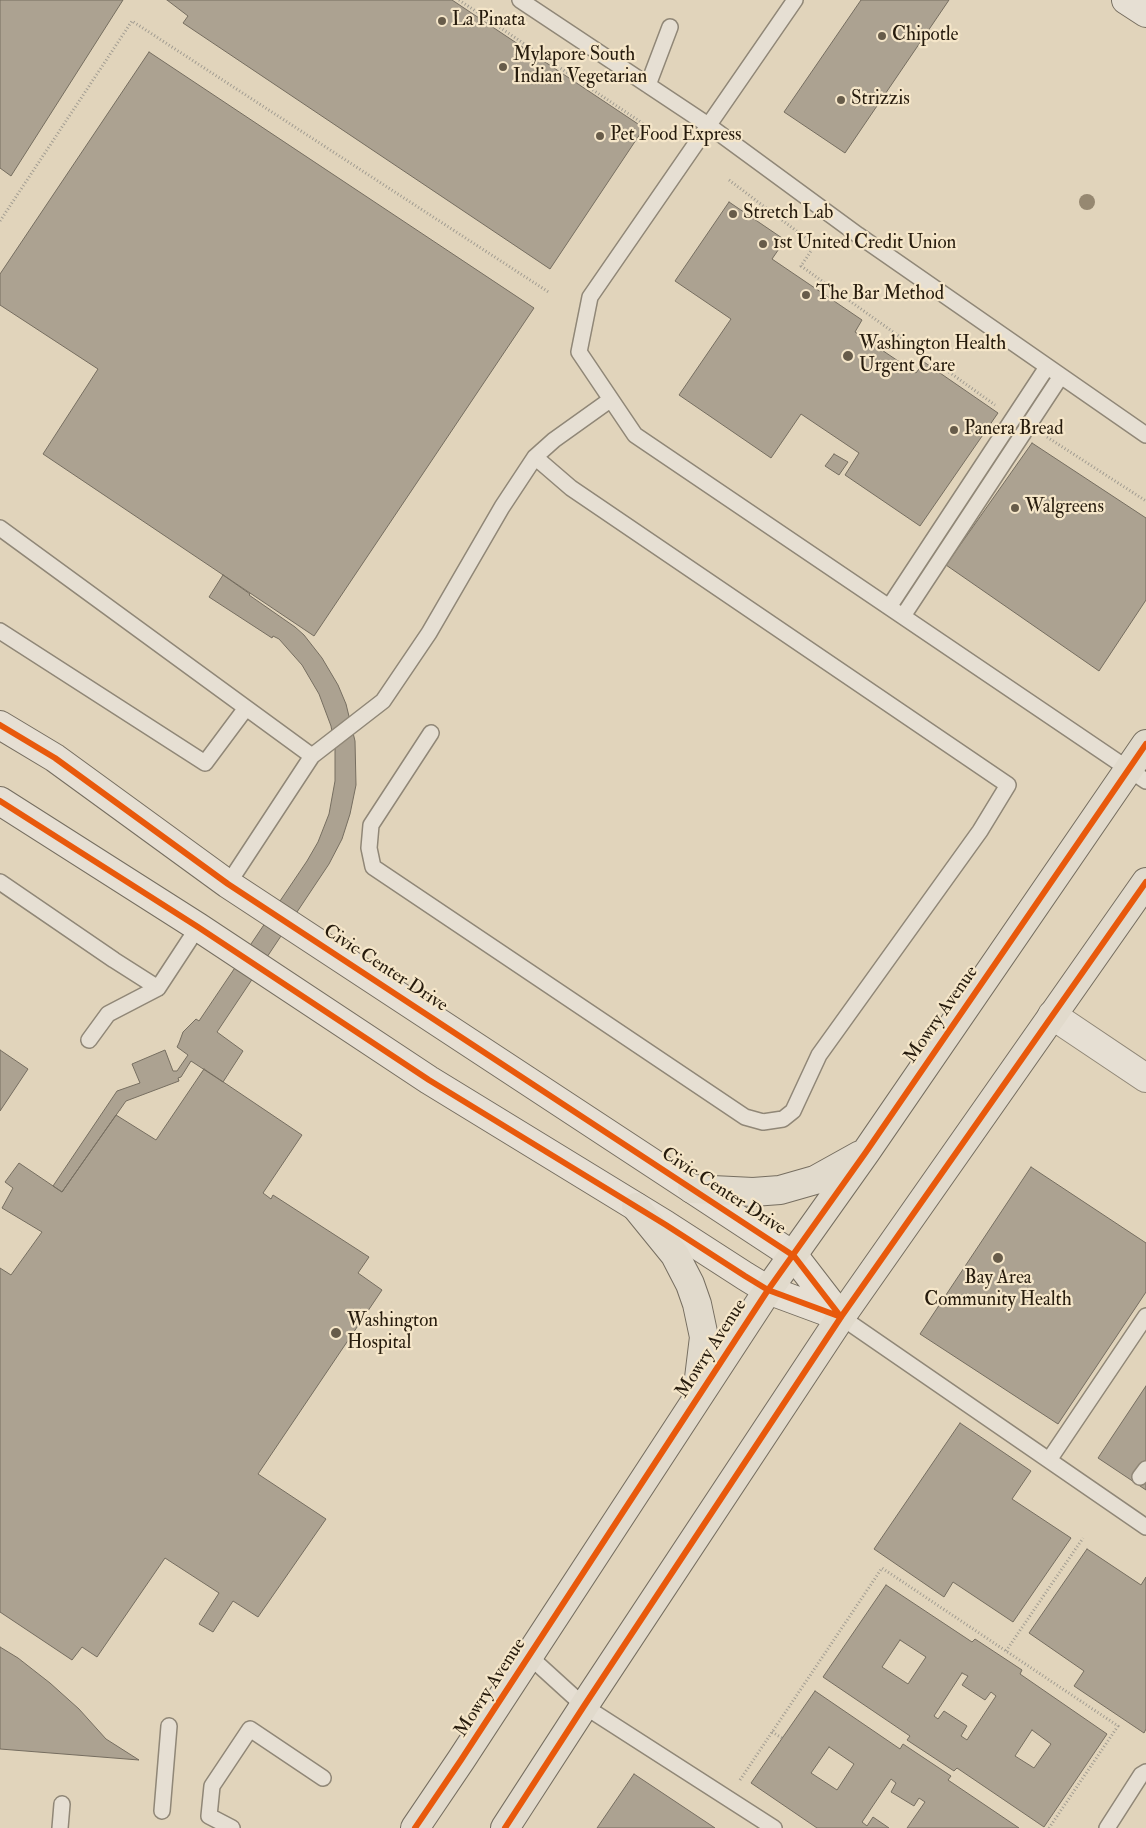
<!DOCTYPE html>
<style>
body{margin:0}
canvas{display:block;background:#e1d4bb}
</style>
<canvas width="1146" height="1828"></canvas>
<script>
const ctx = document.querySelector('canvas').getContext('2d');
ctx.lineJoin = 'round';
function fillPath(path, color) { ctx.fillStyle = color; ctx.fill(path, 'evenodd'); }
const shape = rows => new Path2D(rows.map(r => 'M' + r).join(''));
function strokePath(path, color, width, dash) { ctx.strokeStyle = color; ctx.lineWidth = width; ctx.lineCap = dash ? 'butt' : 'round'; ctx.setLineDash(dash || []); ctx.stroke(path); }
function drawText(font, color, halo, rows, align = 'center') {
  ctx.font = font + ' "IM FELL Double Pica",serif'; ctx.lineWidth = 4.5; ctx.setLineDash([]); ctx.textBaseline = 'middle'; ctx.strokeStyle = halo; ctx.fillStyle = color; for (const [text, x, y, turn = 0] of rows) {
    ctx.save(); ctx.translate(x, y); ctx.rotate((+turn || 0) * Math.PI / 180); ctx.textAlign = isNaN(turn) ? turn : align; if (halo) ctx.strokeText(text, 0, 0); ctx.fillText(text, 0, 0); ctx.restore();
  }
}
const building = shape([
 [0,0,123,0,11,176,0,168,0,0],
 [167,0,452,0,644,128,550,269,183,23,188,16,167,0],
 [861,0,949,0,845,153,784,112,861,0],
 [149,52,534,308,314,636,43,454,98,369,0,305,0,274,149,52],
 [729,202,785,240,772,259,862,320,855,332,916,373,924,362,998,413,920,526,845,475,859,453,801,414,771,458,679,395,731,319,675,281,729,202],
 [1032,443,1146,518,1146,600,1099,671,946,565,1032,443],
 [834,454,848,462,839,475,825,466,834,454],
 [223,575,250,594,249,595,295,627,304,635,322,658,338,685,346,704,355,741,356,785,350,814,342,839,329,864,217,1032,243,1051,223,1082,191,1061,181,1077,178,1078,179,1081,126,1101,62,1192,53,1186,117,1091,140,1083,132,1064,165,1050,173,1071,177,1071,188,1055,177,1047,179,1043,183,1032,196,1019,199,1021,307,861,318,842,329,814,335,781,335,748,331,726,319,694,302,665,279,639,273,636,272,638,209,597,223,575],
 [0,1050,28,1069,0,1111,0,1050],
 [204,1069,302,1135,263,1193,271,1199,273,1195,369,1257,358,1273,382,1290,258,1474,326,1519,258,1617,233,1601,213,1632,199,1624,219,1593,165,1558,97,1657,82,1647,72,1660,0,1612,0,1268,11,1275,42,1232,2,1208,13,1188,5,1182,19,1163,62,1192,116,1115,156,1140,204,1069],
 [1031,1167,1146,1243,1146,1292,1058,1424,920,1334,1031,1167],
 [1146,1386,1146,1490,1098,1458,1146,1386],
 [960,1423,1031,1471,1012,1499,1071,1538,1013,1622,953,1582,944,1597,874,1549,960,1423],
 [1087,1549,1141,1585,1146,1577,1146,1729,1144,1733,1074,1686,1084,1671,1029,1633,1087,1549],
 [886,1585,972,1642,975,1639,1022,1670,1020,1674,1107,1734,1044,1827,957,1768,954,1771,907,1740,910,1736,823,1677,886,1585],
 [900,1640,926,1657,908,1684,882,1667,900,1640],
 [962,1673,968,1676,962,1685,985,1700,991,1692,996,1696,967,1740,961,1736,967,1726,944,1711,938,1719,934,1716,962,1673],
 [1032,1730,1051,1744,1034,1768,1015,1756,1032,1730],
 [0,1647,18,1658,50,1683,79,1709,106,1739,139,1760,0,1749,0,1647],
 [815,1691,900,1749,903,1744,951,1776,948,1780,1019,1828,907,1828,925,1802,919,1798,914,1806,891,1792,896,1783,891,1779,862,1822,867,1826,873,1817,889,1828,817,1828,751,1783,815,1691],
 [829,1747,854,1764,837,1790,811,1773,829,1747],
 [634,1774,715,1828,597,1828,634,1774]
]);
const path = shape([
 [459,0,660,135],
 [729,180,815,245,801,266,995,405],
 [0,221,132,21,550,293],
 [1047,437,1146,501],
 [1006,1651,1083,1538],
 [772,1732,782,1738],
 [740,1780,882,1568,1118,1726,1049,1828]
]);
const service = shape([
 [520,0,708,125,858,235,1146,435],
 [795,0,590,297,579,352,635,435,1146,781],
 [648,85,670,27],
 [0,528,312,756],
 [889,607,1047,367],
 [903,616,1061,376],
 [0,631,205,763,246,708],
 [431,733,371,825,369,848,373,867,745,1117,763,1122,783,1119,793,1111,819,1055,980,831,1008,785,571,488,535,457],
 [0,882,114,960,158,988,198,927],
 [228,884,312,756,383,701,429,633,502,507,535,457,554,440,610,400],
 [89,1040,108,1014,158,988],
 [841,1317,1146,1527],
 [1049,1460,1146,1316],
 [1140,1477,1146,1469],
 [529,1656,584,1706,774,1828],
 [162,1811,169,1726],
 [60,1828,62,1804],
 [232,1828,209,1816,212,1786,250,1729,323,1778],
 [1107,1828,1141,1775,1146,1772]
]);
const minor = shape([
 [1052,1015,1146,1078]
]);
const secondary = shape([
 [1126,0,1146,13],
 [0,725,55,758,228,884,794,1256,841,1317],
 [0,801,198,927,429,1080,666,1225,745,1276,768,1290,841,1317]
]);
const primary = shape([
 [692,1189,753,1192,780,1190,815,1180,860,1155],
 [636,1207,675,1255,690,1284,697,1304,704,1337,699,1378,695,1392],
 [415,1828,461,1760,768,1290,866,1152,1146,744],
 [505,1828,584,1706,841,1317,1146,882]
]);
const cycleway = shape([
 [0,725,55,758,228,884,794,1256,841,1317],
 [0,801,198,927,429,1080,666,1225,745,1276,768,1290,841,1317],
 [415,1828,461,1760,768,1290,866,1152,1146,744],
 [505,1828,584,1706,841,1317,1146,882]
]);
const trees = [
 [1087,202]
];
const markers = [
 [442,21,5,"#675c4a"],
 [882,36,5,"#675c4a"],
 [503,67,5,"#675c4a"],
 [841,100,5,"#675c4a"],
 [600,136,5,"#675c4a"],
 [733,214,5,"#675c4a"],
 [763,244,5,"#675c4a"],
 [806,295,5,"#675c4a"],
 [848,356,6,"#675c4a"],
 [954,430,5,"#675c4a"],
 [1015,508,5,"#675c4a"],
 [998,1258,6,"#675c4a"],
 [336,1333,6,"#675c4a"]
];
const poiNames = [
 ["La Pinata",452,21],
 ["Chipotle",892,36],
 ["Mylapore South",513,56],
 ["Indian Vegetarian",513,78],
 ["Strizzis",851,100],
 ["Pet Food Express",610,136],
 ["Stretch Lab",743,214],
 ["1st United Credit Union",773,244],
 ["The Bar Method",816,295],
 ["Washington Health",859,345],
 ["Urgent Care",859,367],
 ["Panera Bread",964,430],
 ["Walgreens",1025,508],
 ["Bay Area",998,1279,"center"],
 ["Community Health",998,1301,"center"],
 ["Washington",347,1322],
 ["Hospital",347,1344]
];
const streetNames = [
 ["Civic Center Drive",385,969,33],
 ["Mowry Avenue",942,1015,-55],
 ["Civic Center Drive",723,1192,33],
 ["Mowry Avenue",712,1349,-57],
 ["Mowry Avenue",491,1688,-57]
];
fillPath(building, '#aca291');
strokePath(building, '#766e60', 1);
strokePath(service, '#908777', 18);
strokePath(minor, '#908777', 30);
strokePath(secondary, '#766e60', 30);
strokePath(primary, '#766e60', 30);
strokePath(path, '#a19c91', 3, [1, 2.5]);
strokePath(service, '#e6dfd3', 15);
strokePath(minor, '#e6dfd3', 28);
strokePath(secondary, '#e6dfd3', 28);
strokePath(primary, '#e1dacc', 28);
strokePath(cycleway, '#e8590c', 6);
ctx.fillStyle = '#968871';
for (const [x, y] of trees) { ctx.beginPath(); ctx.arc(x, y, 8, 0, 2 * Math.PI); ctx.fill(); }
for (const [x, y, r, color] of markers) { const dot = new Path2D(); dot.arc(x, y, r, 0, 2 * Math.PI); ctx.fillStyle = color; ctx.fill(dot); strokePath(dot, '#f5e6c9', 2); }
drawText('19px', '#261b0d', '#f5e6c9', poiNames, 'left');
drawText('19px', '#261b0d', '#f5e6c9', streetNames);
</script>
